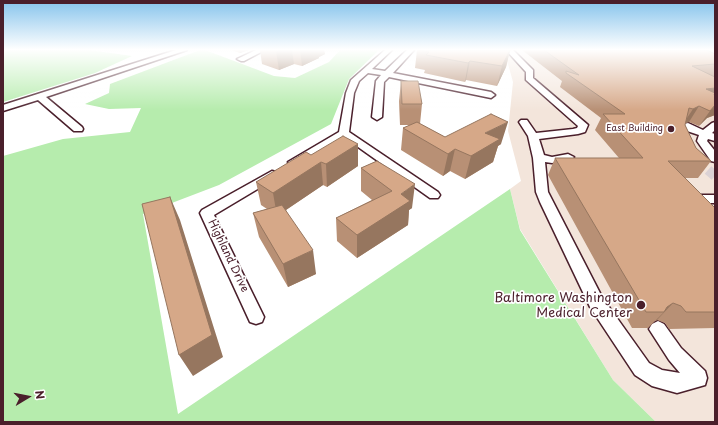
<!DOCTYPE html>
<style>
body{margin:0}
#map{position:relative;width:718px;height:425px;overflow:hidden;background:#fff;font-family:"Playpen Sans",sans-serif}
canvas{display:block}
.frame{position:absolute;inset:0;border:4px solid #4a1f2b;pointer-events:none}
.north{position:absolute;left:8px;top:377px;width:40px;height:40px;-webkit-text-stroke:3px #fff;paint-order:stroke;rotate:80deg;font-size:11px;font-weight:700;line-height:16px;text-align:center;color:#4a1f2b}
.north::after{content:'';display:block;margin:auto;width:14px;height:18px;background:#4a1f2b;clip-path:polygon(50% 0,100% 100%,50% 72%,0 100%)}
</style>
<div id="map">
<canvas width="718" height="425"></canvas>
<div class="frame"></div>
<div class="north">N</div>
</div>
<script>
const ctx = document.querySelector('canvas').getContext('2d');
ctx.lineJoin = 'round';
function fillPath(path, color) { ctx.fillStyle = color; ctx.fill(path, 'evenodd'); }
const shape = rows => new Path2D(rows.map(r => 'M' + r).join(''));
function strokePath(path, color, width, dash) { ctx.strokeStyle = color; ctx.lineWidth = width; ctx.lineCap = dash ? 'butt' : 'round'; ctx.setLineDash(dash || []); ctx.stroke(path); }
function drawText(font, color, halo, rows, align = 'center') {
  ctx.font = font + ' "Playpen Sans",sans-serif'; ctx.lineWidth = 3.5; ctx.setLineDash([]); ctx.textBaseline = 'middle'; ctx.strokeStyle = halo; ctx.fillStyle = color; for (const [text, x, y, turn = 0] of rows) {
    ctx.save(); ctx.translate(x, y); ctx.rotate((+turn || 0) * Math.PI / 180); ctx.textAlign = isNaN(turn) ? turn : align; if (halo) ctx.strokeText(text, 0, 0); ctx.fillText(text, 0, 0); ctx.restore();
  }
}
const built = shape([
 [494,50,715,50,715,422,656,422,613,380,520,229,510,189,521,181,508,131,513,82,508,64]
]);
const green = shape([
 [3,50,90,50,132,56,95,73,3,102],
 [200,50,205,50,274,76,295,78,329,62,340,50,379,50,349,79,331,124,219,185,143,214,178,414,510,189,520,230,613,380,656,422,3,422,3,156,63,139,130,132,141,108,109,109,85,104,109,93,110,84]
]);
const minorTunnel = shape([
 [708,170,715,176]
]);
const minor = shape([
 [176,50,187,50,46,97,82,127,83,129,82,131,74,131,38,100,3,111,3,105,176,50],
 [256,50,265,50,244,61,241,61,237,59,256,50],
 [385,50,392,50,372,69,385,71,407,50,414,50,393,73,491,92,495,95,491,98,389,77,384,82,382,117,377,120,372,117,376,81,381,75,368,73,359,81,354,93,349,132,438,192,440,195,438,198,430,198,344,137,298,164,294,165,288,162,339,132,346,93,351,80,385,50],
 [506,50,513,50,533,70,533,78,588,125,585,132,578,134,539,139,544,155,552,157,568,154,574,157,572,159,552,163,545,162,548,192,602,297,649,363,662,370,680,373,669,360,649,329,652,324,658,321,664,324,681,348,705,371,707,378,705,385,677,393,652,386,635,375,590,307,540,202,536,192,533,158,528,136,519,122,521,120,527,120,536,133,573,129,577,128,578,126,526,80,526,72,506,50],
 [715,122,715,130,712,133,715,134,715,141,708,139,707,141,715,151,715,162,711,161,697,141,699,135,684,130,683,128,684,124,688,123,703,130,712,123,715,122],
 [272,171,276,172,278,175,276,178,214,215,264,317,262,322,256,324,250,322,200,213,202,210,272,171],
 [698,195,715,195,715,203,706,203,715,213,715,226,710,224,694,205,692,199,694,196,698,195]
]);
const wall = shape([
 [231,50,249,50,240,53],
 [260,50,324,50,325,54,319,57,319,58,302,66,294,64,279,70,262,64],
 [417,50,510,50,506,67,497,86,466,80,465,82,424,73,425,70,415,68],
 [522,50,707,50,715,54,715,115,707,118,699,126,689,122,685,123,685,125,696,148,711,161,698,178,685,178,715,208,715,328,669,329,665,323,657,320,655,321,648,328,632,328,548,175,555,158,619,158,595,130,601,118,560,87,562,81],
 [401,81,422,104,420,124,445,137,501,144,498,146,493,162,465,179,450,171,443,176,401,150,403,128,410,125,400,125,399,101],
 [358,144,358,166,327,187,323,185,286,210,316,274,288,287,259,237,253,213,267,209,261,205,256,182,311,155],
 [377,161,412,208,409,210,408,225,357,258,337,241,336,218,372,200,361,191,361,168]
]);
const shadedWall = shape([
 [239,50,249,50,240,53],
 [279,50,292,50,294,64,279,70,276,51],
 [300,50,324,50,325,54,319,57,319,58,302,66],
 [510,50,506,67,497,86,502,66],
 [470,61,466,80,465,82,468,63],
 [715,88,715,101,706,89],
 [715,105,715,115,707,118,699,126,710,111],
 [699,106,689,122,683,124,693,109],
 [508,122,501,144,498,146,493,162,465,179,471,156,485,133],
 [358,144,358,166,327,187,326,164],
 [455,149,450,171,443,176,448,154],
 [321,162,323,185,277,216,273,193],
 [415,184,412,208,409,210,408,225,357,258,357,235,401,194],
 [170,197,180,220,223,357,193,376,179,355],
 [313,250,316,274,288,287,283,264],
 [673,303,657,320,655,321,664,312,667,307]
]);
const building = shape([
 [419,50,510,50,502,66,470,61,468,63,426,55,429,52,419,50],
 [544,50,707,50,715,54,715,64,692,66,715,77,715,88,706,89,715,93,714,95,715,96,715,105,710,111,699,106,693,109,689,108,685,125,696,148,711,161,668,161,715,208,715,312,686,312,681,306,673,303,667,307,664,312,646,312,555,158,643,158,603,114,625,114,566,73,566,71,579,75,544,50],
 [401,81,418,81,422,104,402,104,401,81],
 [491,114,508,122,485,133,500,139,471,156,455,149,448,154,403,128,417,122,445,137,491,114],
 [343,136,358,144,326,164,321,162,273,193,256,182,306,152,311,155,343,136],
 [377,161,415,184,401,194,410,201,357,235,336,218,392,191,361,168,377,161],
 [170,197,212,335,179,355,142,204,170,197],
 [282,205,313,250,283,264,253,213,282,205]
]);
const markers = [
 [671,129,4,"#4a1f2b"],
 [641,305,5,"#4a1f2b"]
];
const farPoinames = [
 ["East Building",663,129]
];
const streetNames = [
 ["Highland Drive",228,256,64]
];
const nearPoinames = [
 ["Baltimore Washington",632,298],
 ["Medical Center",632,313]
];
fillPath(built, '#f3e5db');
fillPath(green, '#b6ecad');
strokePath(minorTunnel, '#dbd2d5', 10, [10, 5.5]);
strokePath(minor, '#4a1f2b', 3);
fillPath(minor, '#fff');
fillPath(wall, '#b89075');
fillPath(shadedWall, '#96765f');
fillPath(building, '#d6a888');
strokePath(building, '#96765f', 1);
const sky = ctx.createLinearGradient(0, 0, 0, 110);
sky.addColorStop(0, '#85c3ec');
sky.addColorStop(0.45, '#fff');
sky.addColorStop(1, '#ffffff00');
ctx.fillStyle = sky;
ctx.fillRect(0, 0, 718, 110);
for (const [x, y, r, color] of markers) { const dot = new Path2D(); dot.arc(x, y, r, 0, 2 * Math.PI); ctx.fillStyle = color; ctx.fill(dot); strokePath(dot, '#fff', 1.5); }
drawText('9px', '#4a1f2b', '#fff', farPoinames, 'right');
drawText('11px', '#4a1f2b', '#fff', streetNames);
drawText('13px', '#4a1f2b', '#fff', nearPoinames, 'right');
</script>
